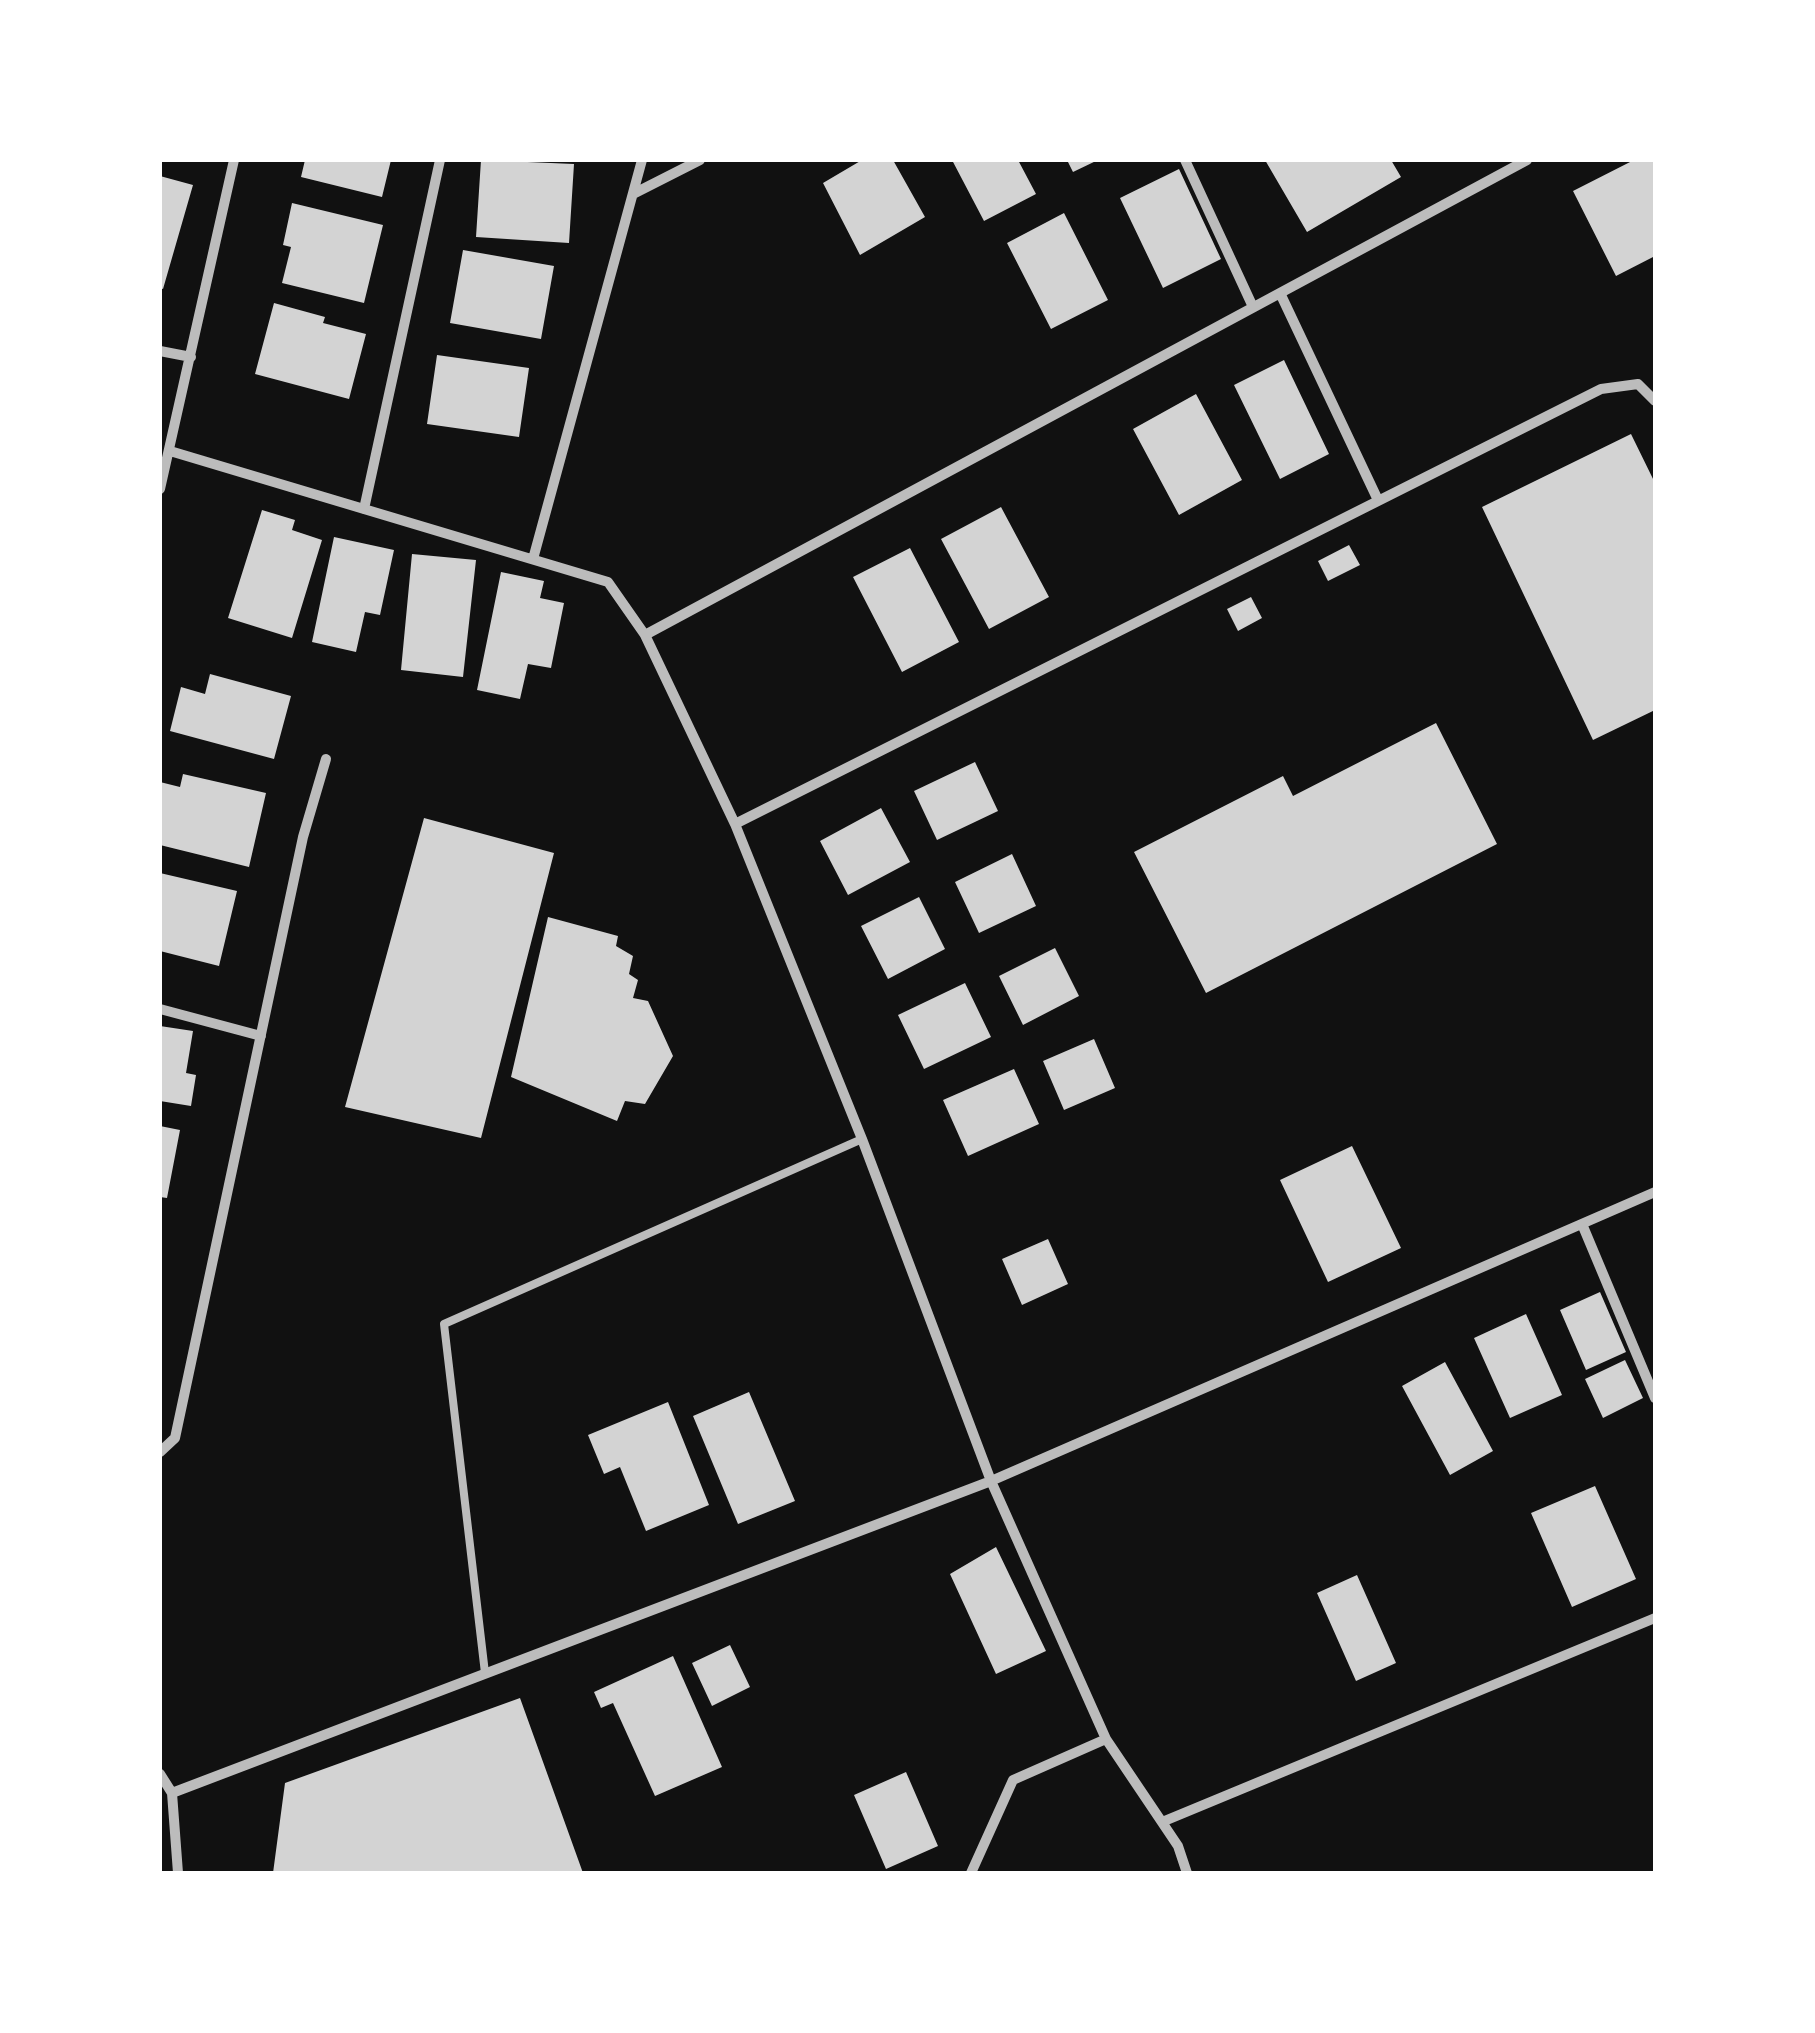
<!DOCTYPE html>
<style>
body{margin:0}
#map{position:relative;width:1815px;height:2033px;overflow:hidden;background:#111;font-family:"Fira Sans",sans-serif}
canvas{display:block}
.frame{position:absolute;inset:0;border:162px solid #fff;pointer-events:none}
</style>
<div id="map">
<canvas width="1815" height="2033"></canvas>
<div class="frame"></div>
</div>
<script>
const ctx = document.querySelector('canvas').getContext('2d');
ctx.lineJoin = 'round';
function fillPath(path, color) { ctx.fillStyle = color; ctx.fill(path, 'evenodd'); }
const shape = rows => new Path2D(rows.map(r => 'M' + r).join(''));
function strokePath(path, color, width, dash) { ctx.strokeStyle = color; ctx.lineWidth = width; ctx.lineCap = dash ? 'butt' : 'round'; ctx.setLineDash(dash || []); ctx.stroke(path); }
const building = shape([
 [305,160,391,160,382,197,301,177],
 [481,160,574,164,569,243,476,237],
 [862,160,893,160,925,217,860,255,823,183],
 [952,160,1018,160,1036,194,984,221],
 [1067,160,1098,160,1073,172],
 [1265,160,1391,160,1401,177,1307,232],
 [1634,160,1655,160,1655,256,1616,276,1573,191],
 [1179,169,1221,259,1163,288,1120,198],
 [160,176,193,185,163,289,160,288],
 [292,203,383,225,364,303,282,283,291,247,283,245],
 [1064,213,1108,300,1051,329,1007,243],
 [463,250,554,266,541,339,450,323],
 [274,303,325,317,323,323,366,334,349,399,255,374],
 [437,355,529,368,519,437,427,424],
 [1284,360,1329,454,1280,479,1234,385],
 [1196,394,1242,480,1179,515,1133,429],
 [1631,434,1655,483,1655,710,1593,740,1482,507],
 [1001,507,1049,597,989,629,941,539],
 [262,510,295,520,292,530,322,540,292,638,228,618],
 [334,537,394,550,380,615,365,612,356,652,312,642],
 [1349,545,1360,565,1328,581,1318,561],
 [910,548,959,642,902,672,853,577],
 [412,554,476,560,463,677,401,670],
 [501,572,544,581,540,598,564,603,551,668,528,664,520,699,477,690],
 [1251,597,1262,618,1238,631,1227,609],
 [210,674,291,696,274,759,170,731,181,687,205,694],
 [1436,723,1497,844,1206,993,1134,852,1283,776,1293,796],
 [975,762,998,811,937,840,914,791],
 [183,774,266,793,249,867,160,845,160,782,180,787],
 [881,808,910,862,848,895,820,841],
 [424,818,554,853,481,1138,345,1107],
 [1012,854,1036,906,979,933,955,882],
 [160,873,237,891,219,966,160,951],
 [919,897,945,949,888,979,861,926],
 [548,917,618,936,616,946,633,956,629,974,638,980,633,998,648,1001,673,1056,645,1104,625,1101,617,1121,511,1077],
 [1055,948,1079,996,1023,1025,999,976],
 [965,983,991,1037,924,1069,898,1015],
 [160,1026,193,1031,186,1073,196,1075,191,1106,160,1101],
 [1094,1039,1115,1088,1064,1110,1043,1061],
 [1014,1069,1039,1124,968,1156,943,1100],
 [160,1126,180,1130,167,1198,160,1197],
 [1352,1146,1401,1248,1328,1282,1280,1180],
 [1048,1239,1068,1284,1022,1305,1002,1259],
 [1600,1292,1626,1352,1586,1370,1560,1310],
 [1526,1314,1562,1395,1510,1418,1474,1338],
 [1625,1360,1643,1398,1603,1418,1585,1379],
 [1445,1362,1493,1451,1450,1475,1402,1386],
 [749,1392,795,1501,738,1524,693,1416],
 [668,1402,709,1505,646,1531,620,1467,604,1474,588,1435],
 [1595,1486,1636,1579,1572,1607,1531,1513],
 [996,1547,1046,1651,996,1674,950,1574],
 [1357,1575,1396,1663,1356,1681,1317,1593],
 [730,1645,750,1687,712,1706,692,1663],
 [673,1656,722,1767,655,1796,613,1703,601,1708,594,1692],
 [520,1698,583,1873,273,1873,285,1783],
 [906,1772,938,1846,886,1869,854,1795]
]);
const service = shape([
 [485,1673,444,1324,862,1139]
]);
const minor = shape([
 [1185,160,1253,307],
 [635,193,700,160],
 [1280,293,1377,498],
 [160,351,191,357],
 [170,451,608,582,645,635,735,824,862,1139,991,1481,1106,1739,1178,1846,1187,1873],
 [160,489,234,160],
 [364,509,440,160],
 [533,559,642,160],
 [645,635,1527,160],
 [735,824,1601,389,1638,384,1655,401],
 [160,1009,261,1036],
 [1582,1224,1655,1398],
 [160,1452,175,1438,303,837,326,759],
 [160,1774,172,1793],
 [1162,1822,1655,1618],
 [178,1873,172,1793,991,1481,1655,1192],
 [971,1873,1013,1780,1106,1739]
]);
fillPath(building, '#d3d3d3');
strokePath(service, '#bcbcbc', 8);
strokePath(minor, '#bcbcbc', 10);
</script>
